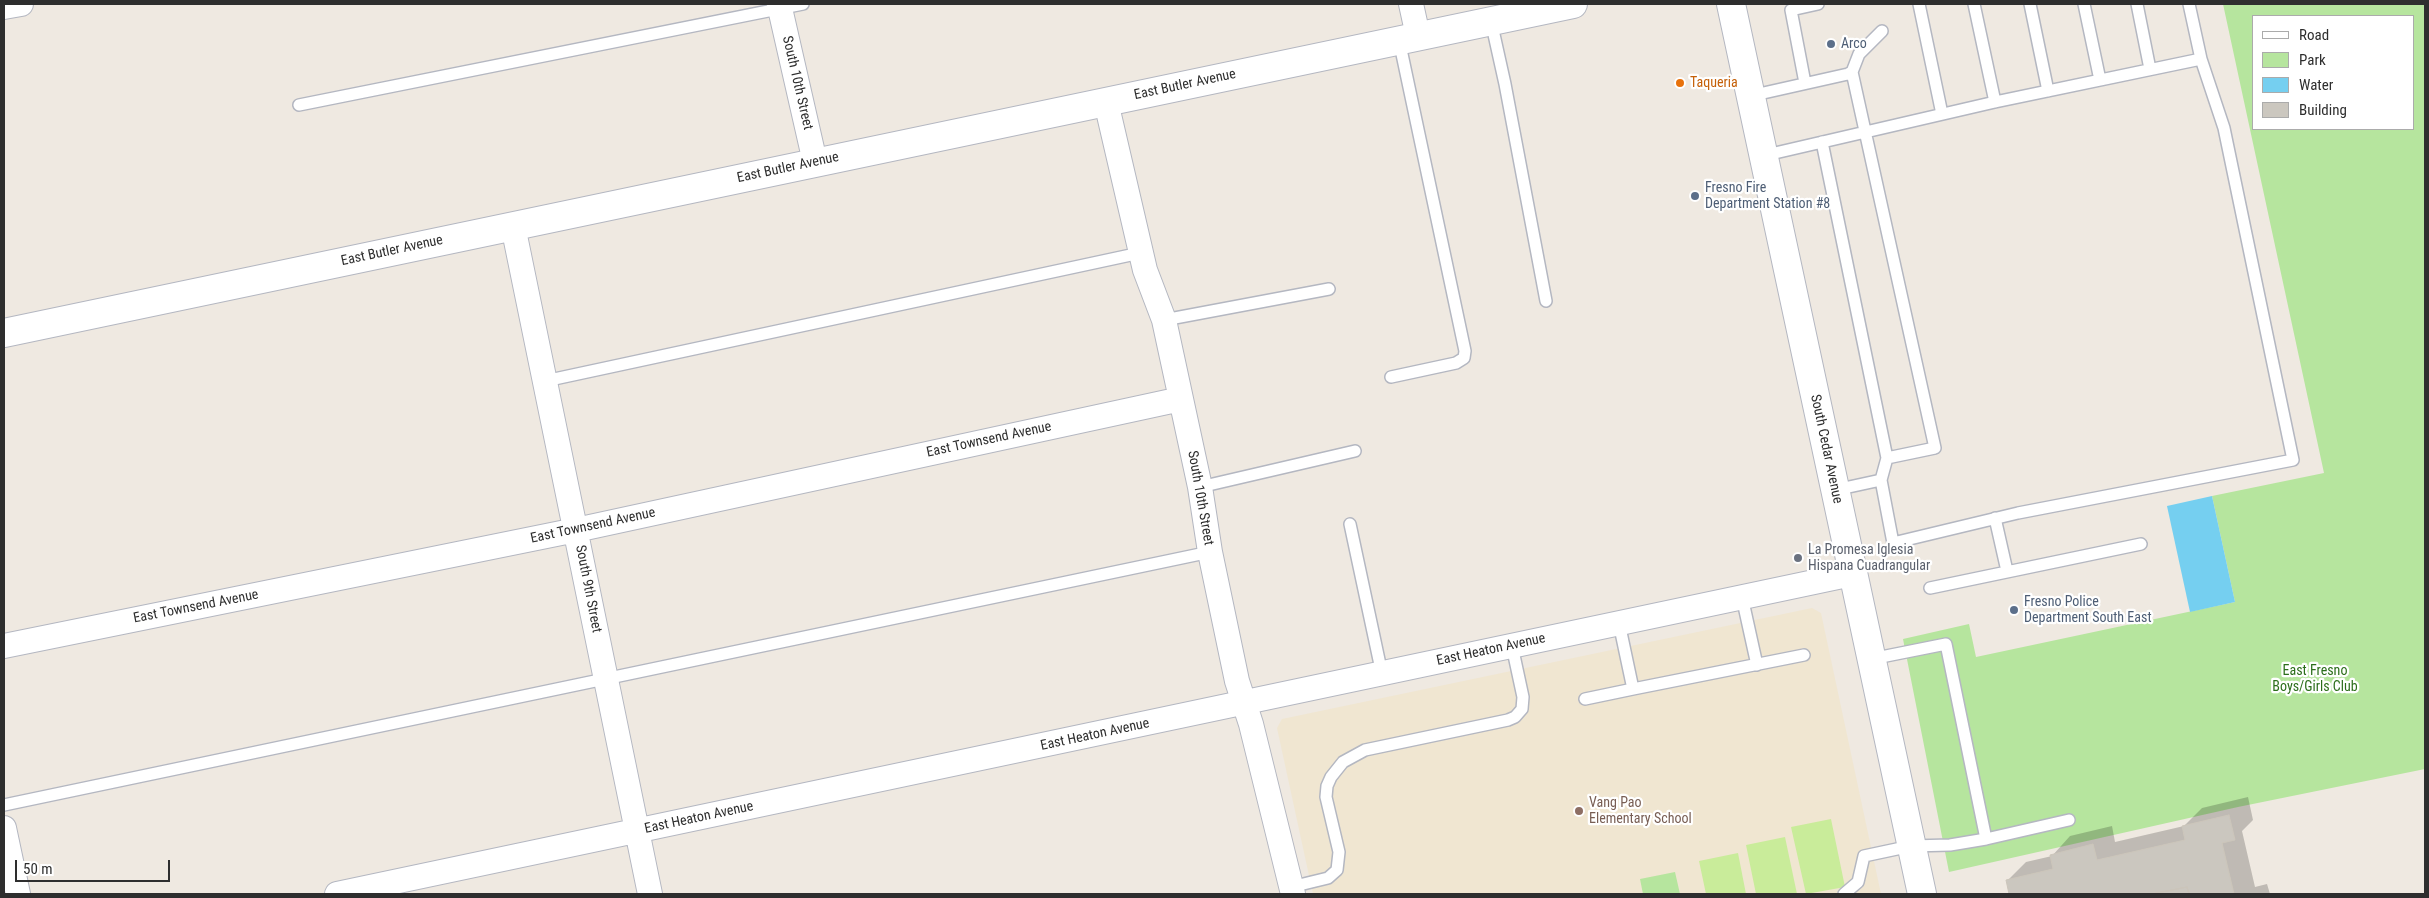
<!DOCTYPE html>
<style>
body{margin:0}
#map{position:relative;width:2429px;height:898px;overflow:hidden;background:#efe9e1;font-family:"Roboto Condensed",sans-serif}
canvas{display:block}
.frame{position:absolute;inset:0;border:5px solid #2e2e2e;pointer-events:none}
.legend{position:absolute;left:2252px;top:15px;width:162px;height:115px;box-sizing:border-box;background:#fff;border:1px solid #ababab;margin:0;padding:6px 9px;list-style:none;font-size:15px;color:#2e2e2e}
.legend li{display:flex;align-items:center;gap:10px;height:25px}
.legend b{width:25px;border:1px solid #ababab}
.scale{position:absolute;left:15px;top:860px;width:155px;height:22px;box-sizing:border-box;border:2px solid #2e2e2e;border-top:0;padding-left:6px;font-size:15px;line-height:18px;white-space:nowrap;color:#2e2e2e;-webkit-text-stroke:4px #fff;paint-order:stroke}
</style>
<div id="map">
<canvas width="2429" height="898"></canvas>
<div class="frame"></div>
<ul class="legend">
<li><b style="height:6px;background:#fff"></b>Road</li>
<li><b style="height:14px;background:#b6e59e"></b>Park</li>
<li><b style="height:14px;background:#75cff0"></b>Water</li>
<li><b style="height:14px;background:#cbc7bf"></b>Building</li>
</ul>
<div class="scale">50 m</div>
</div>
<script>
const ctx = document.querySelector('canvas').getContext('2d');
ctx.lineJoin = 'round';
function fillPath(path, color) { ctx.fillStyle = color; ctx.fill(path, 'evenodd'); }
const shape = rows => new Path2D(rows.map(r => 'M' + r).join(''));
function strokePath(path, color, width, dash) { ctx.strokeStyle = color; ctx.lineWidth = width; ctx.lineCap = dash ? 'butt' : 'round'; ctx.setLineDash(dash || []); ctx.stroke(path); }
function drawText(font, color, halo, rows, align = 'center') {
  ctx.font = font + ' "Roboto Condensed",sans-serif'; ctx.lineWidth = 4.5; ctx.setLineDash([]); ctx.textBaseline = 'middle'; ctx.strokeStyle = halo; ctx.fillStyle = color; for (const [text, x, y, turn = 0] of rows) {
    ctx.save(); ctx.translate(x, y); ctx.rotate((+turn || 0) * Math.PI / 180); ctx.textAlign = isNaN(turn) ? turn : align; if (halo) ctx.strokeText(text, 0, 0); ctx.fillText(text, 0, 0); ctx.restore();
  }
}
const education = shape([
 [1812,608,1821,613,1881,894,1313,894,1277,728,1282,719]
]);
const green = shape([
 [2223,4,2425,4,2425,769,2238,807,1949,872,1903,639,1969,624,1976,657,2235,602,2212,496,2324,473],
 [2253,16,2413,16,2413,129,2253,129],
 [1675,872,1680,894,1643,894,1640,879]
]);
const pitch = shape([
 [1831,819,1845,887,1806,894,1791,827],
 [1785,837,1797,894,1756,894,1746,845],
 [1738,853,1746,894,1706,894,1699,861]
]);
const water = shape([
 [2212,496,2235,602,2190,612,2167,506]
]);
const shadow = shape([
 [2248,797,2253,820,2242,831,2255,887,2267,884,2270,894,2011,894,2007,881,2026,862,2052,856,2070,836,2112,826,2115,842,2184,826,2202,808]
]);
const building = shape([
 [2229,815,2235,840,2222,843,2234,894,2189,894,2187,887,2152,894,2009,894,2006,880,2053,869,2050,855,2093,844,2097,860,2185,840,2182,826,2229,815],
 [2187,887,2189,894,2152,894,2187,887]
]);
const lane = shape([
 [1919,4,1942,114],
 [1974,4,1995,102],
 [2030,4,2048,91],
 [2084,4,2100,80],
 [2137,4,2150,69],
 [1491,21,1505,84,1546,301],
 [1852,72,1935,448,1887,458],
 [1805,83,1791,10,1818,4],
 [1750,96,1848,74,1852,72,1859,54,1882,31],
 [299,105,803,4],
 [1822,142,1887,458,1881,480,1893,543,2018,513,2293,460,2224,128,2201,59],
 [1762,156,1995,102,2201,59,2189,4],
 [1164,320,1329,289],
 [1391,377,1456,363,1464,358,1465,351,1399,40],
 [545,381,1140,253],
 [1200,487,1355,451],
 [1835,490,1881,480],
 [1995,518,2007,571],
 [1350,524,1382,674],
 [1930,588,2141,544],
 [1742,597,1757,665],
 [1871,659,1946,644,1986,839],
 [1633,689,1804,655],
 [1585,699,1633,689,1619,623],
 [4,805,1210,552],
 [1291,887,1328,878,1337,870,1339,852,1326,797,1327,786,1331,777,1343,762,1365,750,1508,720,1515,717,1522,709,1523,697,1512,646],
 [1844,894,1858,882,1864,856,1911,846,1950,845,1986,839,2069,820]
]);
const street = shape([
 [779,4,815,162],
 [1411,4,1418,36],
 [4,7,21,4],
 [1106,102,1145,270,1164,320,1200,487,1210,552,1237,681,1251,724,1293,894],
 [513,226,650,894],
 [4,646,576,530,1181,399],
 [4,828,18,894],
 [337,894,1852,574]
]);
const secondary = shape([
 [1731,4,1922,894],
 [4,333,1573,4]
]);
const markers = [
 [1831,44,5,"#5c6f8a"],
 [1680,83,5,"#e8710a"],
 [1695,196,5,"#5c6f8a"],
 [1798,558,5,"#6b7280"],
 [2014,610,5,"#5c6f8a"],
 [1579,811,5,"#8d6e63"]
];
const serviceNames = [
 ["Arco",1841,44],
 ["Fresno Fire",1705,188],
 ["Department Station #8",1705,204],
 ["Fresno Police",2024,602],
 ["Department South East",2024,618]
];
const streetNames = [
 ["South 10th Street",797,83,77],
 ["East Butler Avenue",1185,85,-12],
 ["East Butler Avenue",788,168,-12],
 ["East Butler Avenue",392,251,-12],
 ["East Townsend Avenue",989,440,-12],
 ["South Cedar Avenue",1826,449,78],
 ["South 10th Street",1200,498,80],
 ["East Townsend Avenue",593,526,-12],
 ["South 9th Street",588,589,79],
 ["East Townsend Avenue",196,607,-11],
 ["East Heaton Avenue",1491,650,-12],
 ["East Heaton Avenue",1095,735,-12],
 ["East Heaton Avenue",699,818,-12]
];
const foodNames = [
 ["Taqueria",1690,83]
];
const worshipNames = [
 ["La Promesa Iglesia",1808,550],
 ["Hispana Cuadrangular",1808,566]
];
const parkNames = [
 ["East Fresno",2315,671],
 ["Boys/Girls Club",2315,687]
];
const educationNames = [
 ["Vang Pao",1589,803],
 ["Elementary School",1589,819]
];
fillPath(education, '#f0e6d1');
fillPath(green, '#b6e59e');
fillPath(pitch, '#c9ec9a');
fillPath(water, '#75cff0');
fillPath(shadow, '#0003');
fillPath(building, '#cbc7bf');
strokePath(building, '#cbc5ba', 1);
strokePath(lane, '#b4b7c1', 14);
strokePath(street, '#b4b7c1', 26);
strokePath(secondary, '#b4b7c1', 30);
strokePath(lane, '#fff', 11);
strokePath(street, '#fff', 24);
strokePath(secondary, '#fff', 28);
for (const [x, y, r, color] of markers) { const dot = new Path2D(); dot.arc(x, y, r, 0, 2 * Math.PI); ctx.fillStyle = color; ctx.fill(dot); strokePath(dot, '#fff', 2); }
drawText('14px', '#4e5e75', '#fff', serviceNames, 'left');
drawText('14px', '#2e2e2e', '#fff', streetNames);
drawText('14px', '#c56008', '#fff', foodNames, 'left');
drawText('14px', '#5b616d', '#fff', worshipNames, 'left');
drawText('14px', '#2c6e1b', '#fff', parkNames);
drawText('14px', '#785e54', '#fff', educationNames, 'left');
</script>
